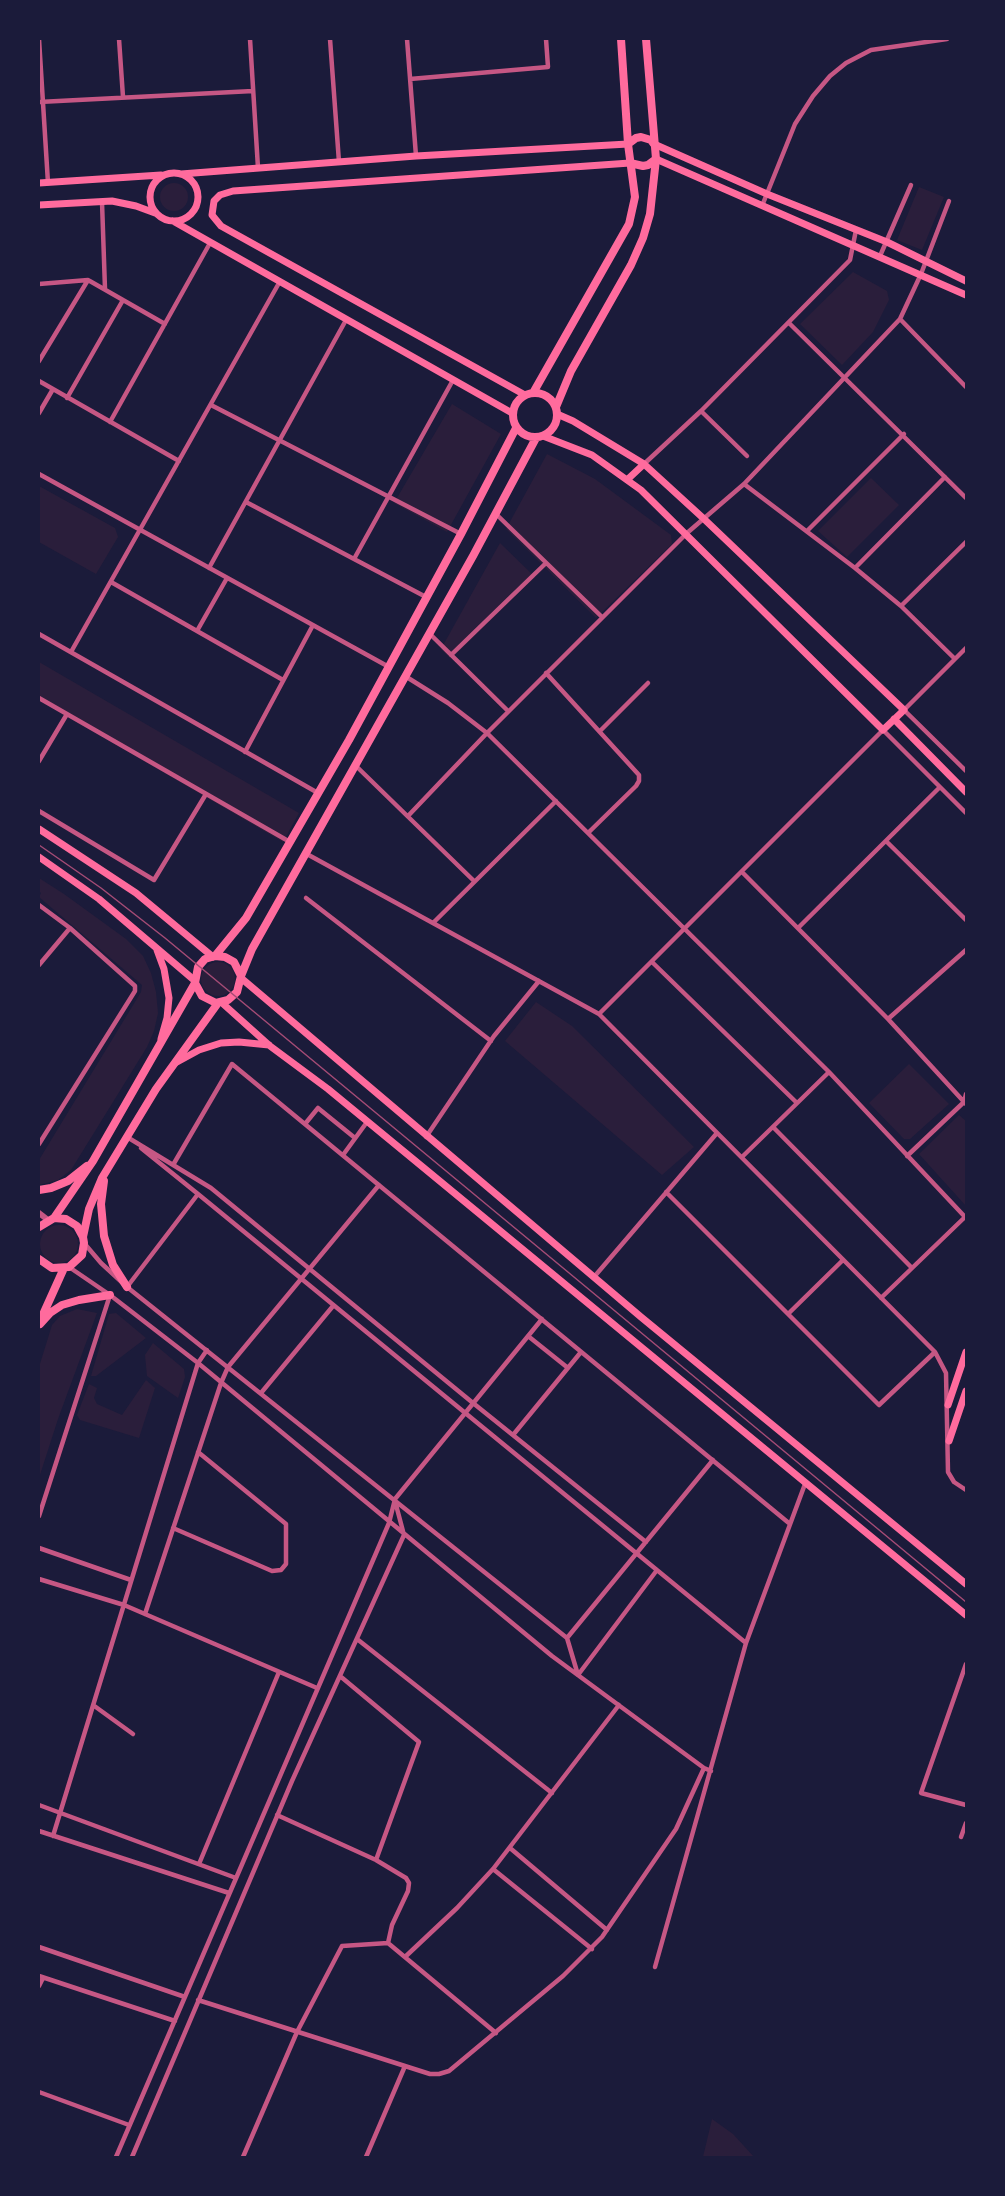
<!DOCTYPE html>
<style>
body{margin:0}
#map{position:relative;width:1005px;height:2196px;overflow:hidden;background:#1b1b3a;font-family:"Public Sans",sans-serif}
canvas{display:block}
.frame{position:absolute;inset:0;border:40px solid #1b1b3a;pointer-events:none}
</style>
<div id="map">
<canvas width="1005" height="2196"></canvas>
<div class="frame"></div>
</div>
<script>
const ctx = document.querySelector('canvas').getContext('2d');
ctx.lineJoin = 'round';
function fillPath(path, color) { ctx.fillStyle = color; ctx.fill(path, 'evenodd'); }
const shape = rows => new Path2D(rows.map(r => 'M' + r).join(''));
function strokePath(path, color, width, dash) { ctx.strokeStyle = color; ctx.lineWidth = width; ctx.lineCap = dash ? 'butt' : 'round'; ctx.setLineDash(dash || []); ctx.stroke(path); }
const green = shape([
 '160 197a14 14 0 1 1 28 0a14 14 0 1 1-28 0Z',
 [919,187,944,197,922,250,897,240],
 [853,272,887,291,889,300,873,332,842,365,800,324],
 [452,404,501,434,447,532,394,503],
 [547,454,595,479,671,535,672,544,596,618,506,529],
 [871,478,899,505,847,557,818,531],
 [39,486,115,528,118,537,96,574,39,542],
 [500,543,535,577,451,659,441,649],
 [39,662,299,813,283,842,39,700],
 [39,878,64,894,126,939,143,956,151,973,156,992,158,1013,154,1031,147,1047,71,1170,58,1180,39,1185,39,1160,141,992,142,985,39,897,41,893,39,891],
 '201 979a17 17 0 1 1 34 0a17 17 0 1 1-34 0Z',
 [536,1002,572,1026,694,1147,662,1175,505,1041],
 [909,1064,949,1104,910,1139,904,1139,869,1103],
 [959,1115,966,1121,966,1206,919,1154],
 '40 1244a19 19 0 1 1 38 0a19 19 0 1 1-38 0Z',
 [77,1309,97,1313,58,1419,39,1478,39,1367,52,1325,60,1316],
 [116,1313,146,1338,96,1376,91,1376,109,1314],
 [153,1343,184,1369,185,1377,178,1398,147,1376,145,1355],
 [146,1380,155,1388,139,1438,80,1420,77,1415,89,1384,97,1388,94,1398,97,1404,122,1415],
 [712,2119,733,2134,754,2157,703,2157]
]);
const minor = shape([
 [39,39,48,183],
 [119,39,123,97],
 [250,39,258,168],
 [330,39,339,162],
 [407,39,416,156],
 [410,79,548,67,546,39],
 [39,102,253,91],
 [102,202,105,289],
 [762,206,795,124,813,96,830,76,846,63,871,50,947,39],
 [880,256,911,185],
 [39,284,88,280],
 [900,319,966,387],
 [789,323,966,498],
 [39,361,88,280,165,324],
 [39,381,179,461],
 [67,398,123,300],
 [211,405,461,534],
 [701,411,747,456],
 [39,413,53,389],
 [110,422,210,243],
 [644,464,701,411,850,260,856,230],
 [39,474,389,667],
 [744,484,855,568,901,606,955,659],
 [246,502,426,597],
 [496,514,602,617],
 [807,531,904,434],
 [354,559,453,380],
 [209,568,346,320],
 [855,568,945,477],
 [111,582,283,680],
 [901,606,966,542],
 [197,631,227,578],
 [429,633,508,711],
 [39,634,318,793],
 [966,648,904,710,966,771],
 [71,652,279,283],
 [451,655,546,563],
 [546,673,639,775,639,781,636,786,588,833],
 [405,676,448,703,487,733,829,1072,966,1218],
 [39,698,290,842],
 [600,731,648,683],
 [245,752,313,625],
 [39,761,67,714],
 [355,765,474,881],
 [39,811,154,880,206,794],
 [408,816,487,733,687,533,744,484,900,319,921,274,949,201],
 [887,842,966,920],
 [305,853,599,1014,935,1352,946,1373,948,1472,954,1482,966,1490],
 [742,872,888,1019,966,1104],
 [306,898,491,1041],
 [39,905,70,928,135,986,135,991,39,1144],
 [433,923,556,801],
 [798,928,940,787],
 [652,962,797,1103],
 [39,965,70,928],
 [599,1014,883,730,966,813],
 [888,1019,966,950],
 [305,1124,318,1108,355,1138],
 [773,1127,912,1268],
 [127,1137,211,1188,473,1403,646,1542],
 [426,1137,494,1036,539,981],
 [141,1148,198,1194],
 [343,1155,367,1122],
 [907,1156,964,1102,966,1094],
 [742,1157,829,1072],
 [173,1165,232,1064,790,1524],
 [666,1192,879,1405,935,1352],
 [84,1243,101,1263,127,1287,567,1638,578,1675],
 [69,1267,110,1295,198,1363,552,1656,704,1768,711,1771],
 [594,1277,717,1133],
 [127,1287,198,1194,746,1643],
 [881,1298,965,1217],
 [788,1314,843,1260],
 [528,1336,568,1368],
 [261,1393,333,1306],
 [513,1435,581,1352],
 [39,1516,110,1295],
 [173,1528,272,1571,281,1570,286,1564,286,1524,198,1452],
 [39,1548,131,1580],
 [39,1579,124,1605,317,1688],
 [145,1614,221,1383,228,1367,379,1185],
 [567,1638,713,1460],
 [357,1639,552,1793],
 [966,1664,921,1793,966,1805],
 [578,1675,657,1570],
 [340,1676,419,1742,376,1860],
 [93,1705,133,1734],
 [39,1805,236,1878],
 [277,1815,376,1860,406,1878,409,1883,408,1891,392,1925,388,1943],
 [39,1831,229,1893],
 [53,1836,198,1363,207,1350],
 [961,1837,966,1823],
 [510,1848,607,1930],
 [199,1864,279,1672],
 [493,1869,592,1949],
 [39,1947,185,1997],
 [405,1957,457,1908,493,1869,619,1705],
 [655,1967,746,1643,805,1484],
 [39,1976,175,2021],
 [39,1986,43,1978],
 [198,2000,430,2074,439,2074,449,2071,563,1976,602,1937,676,1829,704,1768],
 [39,2092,129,2125],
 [116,2157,389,1523,395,1499,542,1319],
 [132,2157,292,1781,404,1535,395,1501],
 [243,2157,297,2032,342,1946,388,1943,496,2033],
 [366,2157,405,2066]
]);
const tertiary = shape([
 [39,1213,48,1220]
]);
const secondary = shape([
 [654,144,767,194,887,242,966,281],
 [656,159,966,295],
 '150 197a24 24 0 1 1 48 0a24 24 0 1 1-48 0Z',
 [181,174,416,156,628,144],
 [39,183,161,175],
 [39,205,112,201,136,206,155,213],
 [173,221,512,413],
 [525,395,221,226,212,215,214,201,220,195,233,191,630,163],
 [543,436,592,455,641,490,883,730,904,710,703,518,644,464,573,421,557,414],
 [628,479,644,464],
 [894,719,966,792],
 [39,829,136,893,213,957],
 [39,857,99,899,194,980],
 [157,950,164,969,169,998,167,1018,161,1039],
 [241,978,641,1317,966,1584],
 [221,1002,270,1046,328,1089,447,1187,966,1615],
 [177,1062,199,1050,221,1043,239,1042,269,1045],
 [948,1405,966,1352],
 [949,1441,966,1391]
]);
const trunk = shape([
 [621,39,628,144],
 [630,163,643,166,648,165,656,159],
 '513 415a22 22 0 1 1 44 0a22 22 0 1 1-44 0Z',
 [533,393,629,224,635,197,628,144,636,138,641,137,651,140,654,144],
 [556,407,571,371,631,265,643,238,650,214,656,159,646,39],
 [215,956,246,918,349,740,461,534,516,428],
 [241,976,234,962,225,957,215,956,205,959,198,967,195,983,202,996,216,1003,228,1000,237,992,241,976,252,949,473,556,536,438],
 [104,1181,101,1204,104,1236,113,1265,127,1287],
 [39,1190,51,1188,68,1181,87,1166],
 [54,1218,93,1161,195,983],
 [39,1227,54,1218,66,1219,77,1226,83,1237,84,1243,82,1255,69,1267,52,1268,39,1259],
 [83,1237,89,1209,102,1178,156,1089,218,1003],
 [41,1319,64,1268],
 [40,1324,50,1313,62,1305,79,1300,110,1295]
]);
const tram = shape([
 [39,845,101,888,165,938,966,1602]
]);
fillPath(green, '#2a1e3b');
strokePath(minor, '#c65784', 4.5);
strokePath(tertiary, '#c65784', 6);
strokePath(secondary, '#ff6b9d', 7);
strokePath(trunk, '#ff6b9d', 8);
strokePath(tram, '#a44b75', 1.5);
</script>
